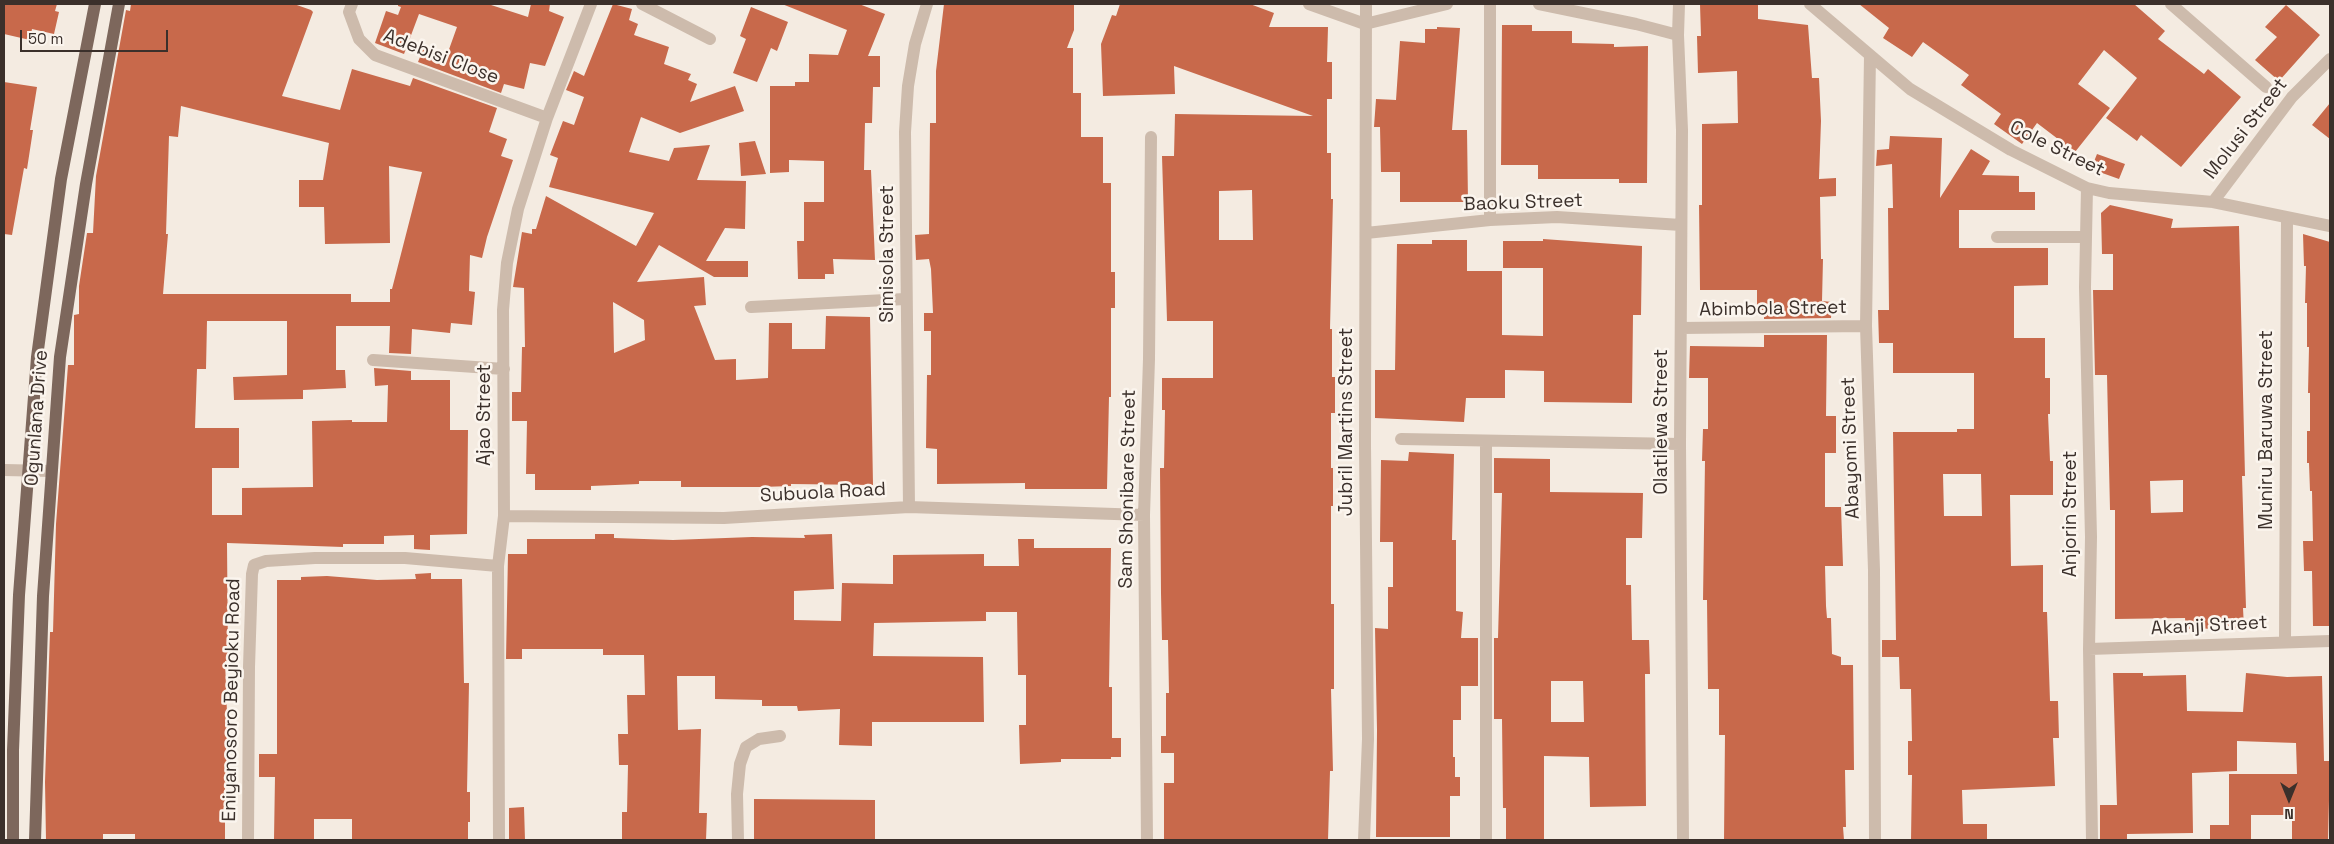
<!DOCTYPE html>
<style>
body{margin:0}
#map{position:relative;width:2334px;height:844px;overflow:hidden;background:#f4ebe1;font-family:"Space Grotesk",sans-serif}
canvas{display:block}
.frame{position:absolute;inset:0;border:5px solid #3b302b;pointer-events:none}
.north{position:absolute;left:2264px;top:774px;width:50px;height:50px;-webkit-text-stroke:4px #fbf5ee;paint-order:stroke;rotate:180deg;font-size:14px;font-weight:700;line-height:20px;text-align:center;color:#3b302b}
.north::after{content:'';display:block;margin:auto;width:18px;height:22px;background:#3b302b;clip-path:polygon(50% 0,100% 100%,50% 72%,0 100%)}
.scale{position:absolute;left:20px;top:30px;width:148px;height:22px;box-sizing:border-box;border:2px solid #3b302b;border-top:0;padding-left:6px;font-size:15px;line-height:18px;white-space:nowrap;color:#3b302b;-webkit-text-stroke:4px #fbf5ee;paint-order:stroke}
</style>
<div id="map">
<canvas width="2334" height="844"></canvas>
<div class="frame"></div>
<div class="north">N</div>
<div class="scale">50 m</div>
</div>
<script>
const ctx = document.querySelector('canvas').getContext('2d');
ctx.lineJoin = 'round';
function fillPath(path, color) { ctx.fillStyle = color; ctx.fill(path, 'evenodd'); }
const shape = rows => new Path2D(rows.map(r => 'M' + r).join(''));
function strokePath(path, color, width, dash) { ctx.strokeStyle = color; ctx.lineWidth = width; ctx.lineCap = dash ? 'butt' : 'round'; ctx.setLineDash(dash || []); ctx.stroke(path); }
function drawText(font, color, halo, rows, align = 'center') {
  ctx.font = font + ' "Space Grotesk",sans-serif'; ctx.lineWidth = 5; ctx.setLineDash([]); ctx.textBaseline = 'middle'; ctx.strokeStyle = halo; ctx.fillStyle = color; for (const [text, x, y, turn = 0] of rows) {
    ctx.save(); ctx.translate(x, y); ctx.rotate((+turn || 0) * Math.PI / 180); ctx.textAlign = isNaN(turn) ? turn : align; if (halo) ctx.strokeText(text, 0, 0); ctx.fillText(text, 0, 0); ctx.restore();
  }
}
const building = shape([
 [4,4,57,4,55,11,59,12,54,34,32,29,30,40,4,34],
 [131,4,294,4,311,10,313,12,282,96,340,110,352,69,410,86,413,78,497,108,489,132,507,139,501,156,513,160,487,237,482,258,470,255,469,291,475,292,472,325,451,323,450,333,412,329,411,354,389,353,390,326,336,326,336,370,345,370,346,388,303,390,303,399,234,400,233,377,287,375,287,321,207,321,206,369,197,369,195,428,239,428,239,468,212,468,212,515,242,515,242,488,313,487,312,421,352,420,352,422,387,422,388,385,375,386,374,368,411,371,411,380,450,380,450,430,468,430,467,534,430,535,430,550,414,549,414,535,384,536,384,544,343,544,343,547,227,543,228,661,225,661,228,740,226,740,227,783,225,783,225,840,135,840,135,834,103,834,103,840,46,840,45,782,50,632,53,632,56,524,68,365,74,365,74,315,79,314,79,286,87,233,93,233,96,176,126,10,130,11],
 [181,106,329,143,323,180,299,180,299,207,324,207,325,244,390,243,389,166,422,172,392,289,390,289,390,302,351,302,351,294,163,294,168,234,166,234,169,136,178,137],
 [398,4,488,4,528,17,531,4,550,4,549,11,564,17,545,66,530,63,524,89,504,84,501,93,418,62,424,47,447,55,457,27,419,14,404,54,375,43,386,11,398,15,401,7,398,6],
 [613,4,632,9,629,20,638,24,634,35,669,47,664,64,691,74,688,80,697,84,690,102,735,86,744,111,680,133,641,117,629,152,669,161,674,148,710,145,697,180,746,181,745,229,725,228,706,261,748,261,748,277,714,277,659,245,637,282,704,277,706,305,694,306,715,360,736,359,736,380,768,378,769,323,792,323,792,349,825,349,826,316,870,317,873,485,791,484,791,486,761,487,681,487,681,481,639,481,639,484,591,486,591,490,535,490,535,474,526,474,527,421,512,421,512,392,521,392,522,347,525,347,524,288,513,287,522,232,532,234,532,229,536,229,546,196,636,246,654,213,549,187,558,158,550,155,563,121,574,125,584,97,566,90,574,71,584,76],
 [613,302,644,320,645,340,614,353],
 [782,4,859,4,885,14,868,56,880,56,880,87,873,87,872,123,865,123,864,170,871,170,875,260,833,259,834,274,825,274,825,279,798,279,797,241,804,241,804,202,824,202,824,161,789,160,789,172,770,173,770,86,795,86,795,82,809,82,809,54,838,55,847,30],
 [944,4,1074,4,1074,30,1067,48,1073,48,1073,93,1081,93,1081,137,1103,137,1103,183,1111,183,1111,272,1115,272,1115,308,1111,308,1111,397,1109,397,1107,489,1025,489,1025,483,937,484,937,449,926,448,927,375,931,375,931,331,924,331,924,313,933,313,931,269,929,259,916,260,915,235,929,234,930,123,936,123,936,71],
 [1120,4,1250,4,1274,13,1269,27,1328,27,1327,62,1332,62,1332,99,1327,99,1327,153,1331,153,1331,199,1333,199,1330,329,1332,329,1332,377,1335,377,1335,413,1331,413,1331,468,1333,468,1333,506,1331,506,1331,604,1334,604,1334,689,1331,689,1333,771,1330,771,1328,840,1164,840,1164,783,1174,783,1174,753,1161,753,1161,736,1166,736,1166,693,1169,693,1168,640,1162,640,1161,593,1160,468,1164,468,1165,410,1162,410,1162,378,1213,378,1213,321,1167,321,1162,156,1174,156,1175,114,1313,116,1174,66,1175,94,1103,96,1101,44,1112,15,1116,16],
 [1252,190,1253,240,1219,240,1219,191],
 [1700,4,1758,4,1758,19,1808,25,1812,78,1819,78,1821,121,1819,179,1836,178,1836,196,1820,197,1821,259,1823,259,1822,301,1832,302,1831,318,1764,319,1764,310,1757,310,1757,290,1700,290,1699,205,1702,205,1702,124,1738,123,1737,71,1698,73,1697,36,1701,36],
 [1859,4,2134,4,2165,31,2158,39,2204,74,2208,69,2241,97,2181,167,2141,135,2137,141,2106,118,2137,78,2104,50,2078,84,2110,108,2075,152,2037,123,2022,144,1994,124,2001,114,1961,85,1969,75,1923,42,1912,57,1883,38,1889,28],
 [2286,5,2320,35,2279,81,2255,60,2277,37,2265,27],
 [751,7,788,22,777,51,771,48,757,82,733,73,746,39,740,36],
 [1502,25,1532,25,1532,31,1572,31,1572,43,1614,44,1614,47,1648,46,1647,183,1619,183,1619,179,1538,179,1538,165,1501,165],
 [1437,27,1460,28,1452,130,1467,130,1468,202,1400,202,1400,172,1381,172,1380,127,1374,127,1376,99,1396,100,1400,41,1425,43,1425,29,1437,29],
 [4,82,37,87,30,130,33,130,27,169,24,168,12,235,4,234],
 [2330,103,2330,139,2312,125],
 [1890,136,1942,138,1940,198,1971,149,1990,161,1982,175,2019,176,2019,192,2035,192,2035,210,1959,210,1959,248,2048,248,2048,285,2014,286,2014,338,2045,338,2045,378,2050,378,2050,414,2048,414,2050,461,2053,461,2053,495,2010,495,2011,566,2043,565,2043,612,2047,612,2050,701,2058,701,2059,738,2053,738,2055,786,1962,790,1963,824,1987,824,1987,840,1911,840,1912,775,1908,775,1908,741,1912,741,1911,689,1900,689,1899,657,1882,657,1882,640,1896,640,1893,432,1957,432,1957,429,1974,429,1974,373,1893,373,1893,343,1879,343,1878,310,1889,310,1888,208,1893,208,1892,164,1876,166,1877,150,1889,149],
 [1943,474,1981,474,1982,516,1944,516],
 [755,141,766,174,741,176,739,143],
 [2097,154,2125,164,2119,179,2091,169],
 [2110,205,2173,219,2171,228,2239,226,2245,476,2242,476,2246,608,2243,608,2244,628,2186,629,2185,618,2115,619,2115,510,2110,510,2107,375,2095,375,2093,290,2113,290,2113,254,2102,254,2101,213],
 [2183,480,2183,512,2151,513,2150,481],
 [2303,234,2330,242,2330,626,2313,626,2312,571,2304,571,2303,541,2313,541,2312,491,2310,491,2309,463,2307,463,2307,431,2310,431,2310,393,2308,393,2309,347,2307,347,2307,303,2305,303,2306,266,2304,266],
 [1543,239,1642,246,1641,315,1633,315,1632,403,1544,402,1544,371,1505,370,1505,398,1466,398,1464,422,1375,418,1375,370,1395,370,1397,244,1432,244,1432,240,1467,240,1467,271,1502,271,1502,335,1543,336,1543,268,1503,268,1503,241,1543,241],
 [1764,335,1827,335,1826,416,1836,416,1836,453,1825,453,1825,507,1841,507,1843,566,1825,566,1826,606,1827,618,1831,618,1832,654,1841,657,1841,665,1853,665,1854,770,1845,770,1846,827,1843,827,1844,840,1724,840,1725,735,1719,735,1719,689,1708,689,1707,600,1703,600,1705,461,1702,461,1703,429,1708,429,1708,378,1689,378,1690,346,1764,347],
 [1409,452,1454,454,1452,540,1456,540,1456,611,1463,612,1461,638,1478,638,1478,686,1461,686,1461,720,1453,720,1453,757,1455,757,1455,777,1460,777,1460,796,1450,796,1450,837,1376,837,1377,730,1375,628,1388,629,1388,587,1393,587,1393,542,1380,542,1381,460,1408,461],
 [1494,458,1550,459,1550,492,1643,493,1642,538,1626,538,1626,585,1631,585,1632,640,1649,640,1650,674,1645,674,1646,806,1590,807,1589,757,1544,756,1544,840,1506,840,1506,808,1503,808,1502,719,1494,719,1494,638,1498,638,1502,493,1494,493],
 [1551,681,1583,681,1584,722,1551,722],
 [595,534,614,534,614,538,673,540,752,537,805,538,804,535,832,534,834,589,794,591,794,620,841,621,842,583,893,584,893,555,984,554,984,566,1019,566,1018,539,1034,539,1034,548,1111,548,1109,687,1112,687,1112,738,1121,738,1121,757,1111,757,1111,759,1061,759,1061,762,1020,764,1019,725,1026,725,1026,675,1018,675,1017,612,986,612,986,621,874,623,873,656,983,657,984,722,872,722,872,746,839,745,840,709,798,711,797,706,762,706,762,700,715,699,715,676,677,676,678,730,701,729,699,813,707,813,706,840,622,840,622,812,627,812,628,765,619,765,618,734,628,734,627,695,645,695,644,655,603,655,603,649,522,649,522,659,506,659,508,554,527,554,527,539,595,539],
 [431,573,431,579,462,579,464,683,469,683,467,792,470,792,470,822,468,822,468,840,352,840,352,819,314,819,314,840,274,839,275,777,259,777,259,754,277,754,277,580,301,580,301,577,327,576,377,580,416,579,415,574],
 [2113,673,2143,673,2143,676,2186,675,2187,711,2243,712,2246,673,2287,677,2322,676,2324,761,2330,761,2328,840,2292,840,2292,815,2251,815,2251,840,2210,840,2210,825,2229,825,2229,774,2297,774,2296,743,2237,741,2237,771,2192,773,2193,833,2127,834,2127,840,2100,840,2100,805,2117,805],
 [754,799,875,800,875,840,754,840],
 [524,807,525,840,509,840,509,808]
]);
const minor = shape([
 [352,4,349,12,359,39,375,55,547,118],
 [642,4,710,39],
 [1309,4,1365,24,1447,4],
 [1490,4,1490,220],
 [1539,4,1636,24,1678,35],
 [1679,4,1678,35,1682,130,1680,444,1683,840],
 [1810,4,1910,89,2011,150,2087,188,2109,193,2213,202,2330,226],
 [2171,4,2266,87],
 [1870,55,1866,326,1874,570,1875,840],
 [2087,188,2085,287,2091,537,2089,649,2092,840],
 [2213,202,2292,97,2330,59],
 [1366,233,1490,220,1557,217,1681,225],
 [1997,237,2085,237],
 [751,307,905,299],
 [1681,328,1866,326],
 [373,360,504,369],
 [1401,439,1680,444],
 [4,470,51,471],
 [909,507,905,132,908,86,915,44,927,4],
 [504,516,724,518,909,507,1144,515],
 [2285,641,2287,218],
 [2089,649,2330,641],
 [248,840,249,667,252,574,254,565,266,561,315,558,405,558,498,566],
 [499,840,498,566,504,516,503,310,507,263,518,209,547,118,591,4],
 [738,840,737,794,740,764,746,747,759,739,780,736],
 [1147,840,1144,515,1149,359,1151,137],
 [1364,840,1368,739,1365,445,1366,4],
 [1486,840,1486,441]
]);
const major = shape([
 [13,840,13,750,19,595,37,357,61,179,95,4],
 [35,840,43,596,60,357,86,184,119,4]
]);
const streetNames = [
 ["Adebisi Close",441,57,21],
 ["Molusi Street",2246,129,-52],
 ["Cole Street",2057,149,26],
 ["Baoku Street",1523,203,-2],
 ["Simisola Street",888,254,-90],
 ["Abimbola Street",1773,309,-1],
 ["Ajao Street",485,415,-90],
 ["Ogunlana Drive",37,418,-86],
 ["Jubril Martins Street",1347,422,-90],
 ["Olatilewa Street",1662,422,-90],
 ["Muniru Baruwa Street",2267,430,-90],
 ["Abayomi Street",1851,448,-92],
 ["Sam Shonibare Street",1128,489,-89],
 ["Subuola Road",823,493,-3],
 ["Anjorin Street",2071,514,-90],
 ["Akanji Street",2209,626,-3],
 ["Eniyanosoro Beyioku Road",232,700,-89]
];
fillPath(building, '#c8694b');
strokePath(minor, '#cdbbac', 12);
strokePath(major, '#7d675c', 12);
drawText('19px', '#3b302b', '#fbf5ee', streetNames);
</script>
